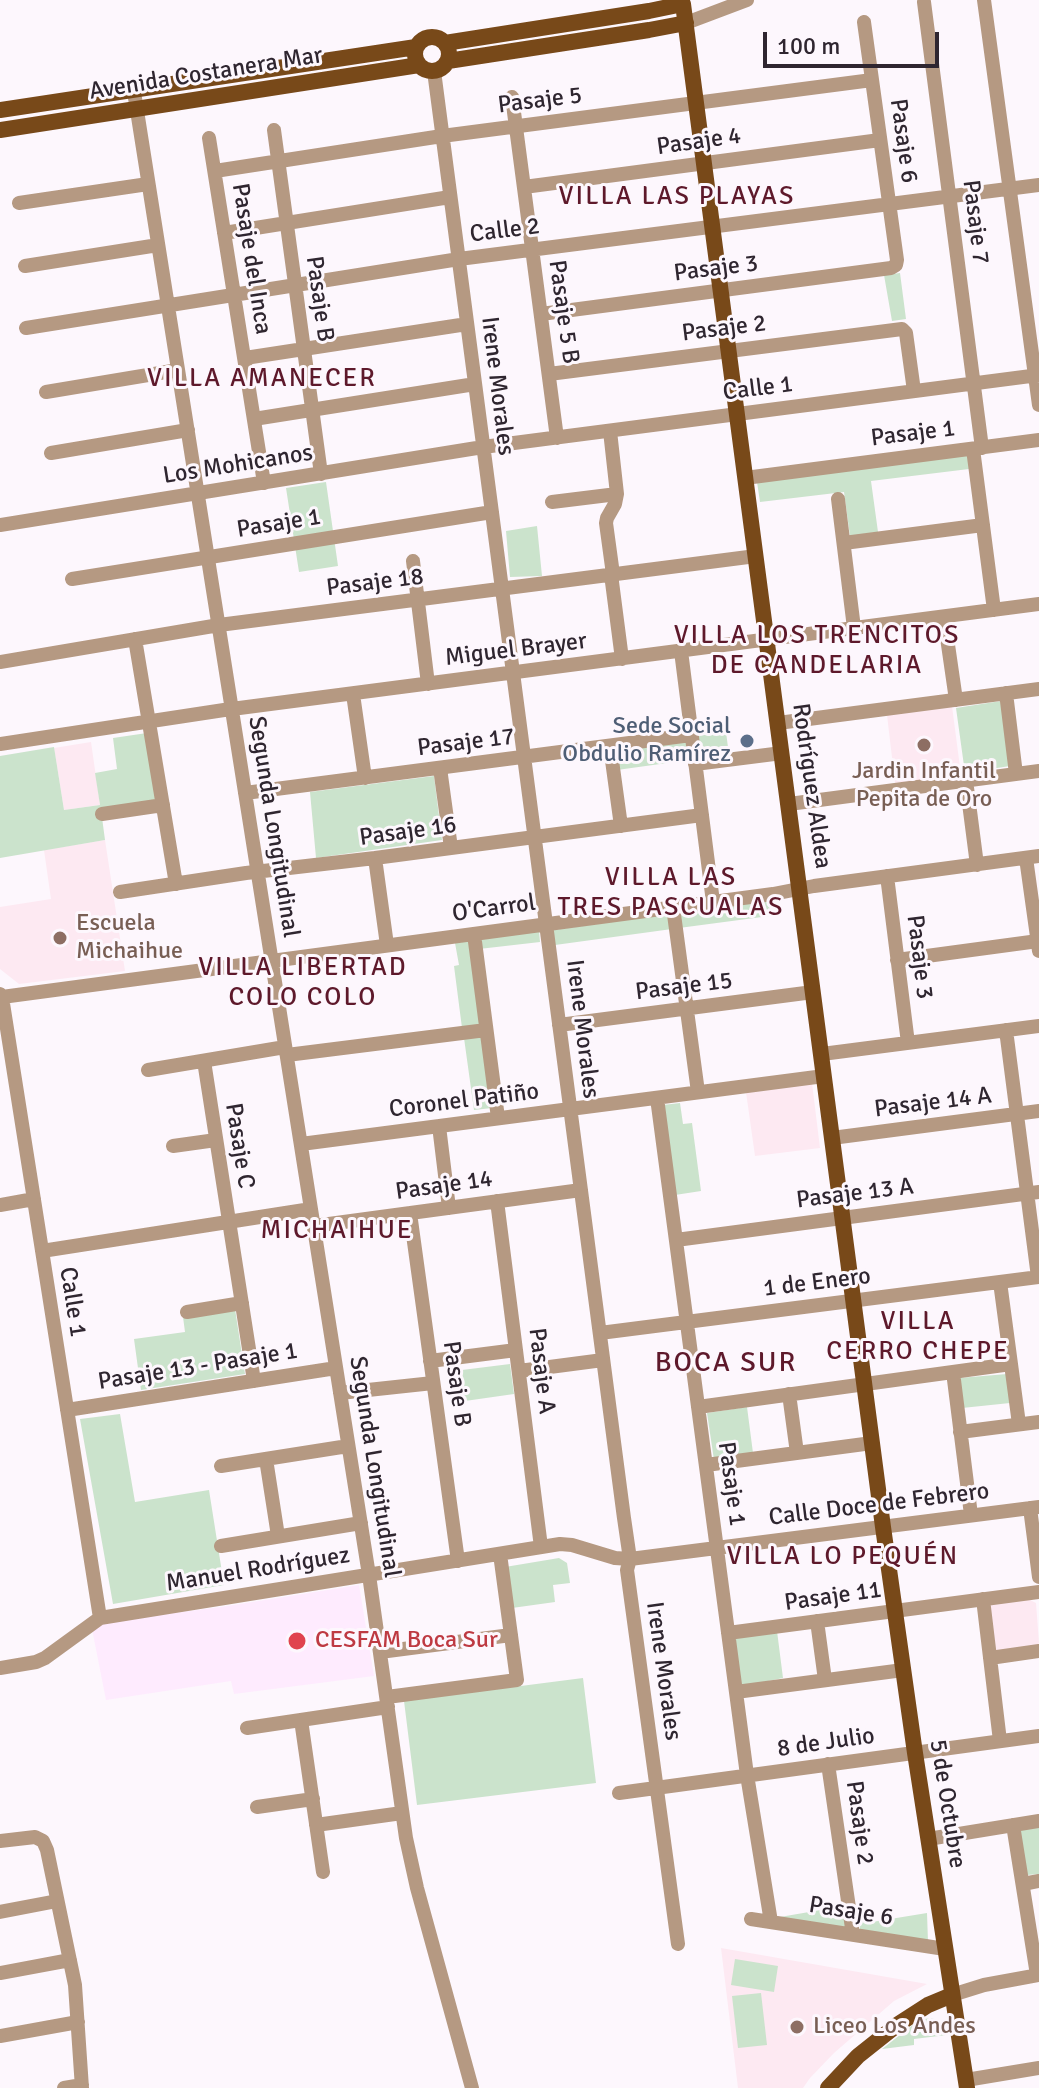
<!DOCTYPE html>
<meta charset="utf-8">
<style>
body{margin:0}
#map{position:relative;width:1039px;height:2088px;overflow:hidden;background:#fdf7fd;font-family:Signika,sans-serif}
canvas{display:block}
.scale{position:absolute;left:763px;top:32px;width:176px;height:36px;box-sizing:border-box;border:4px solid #2f2630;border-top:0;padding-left:10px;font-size:24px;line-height:28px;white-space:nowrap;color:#2f2630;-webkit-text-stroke:6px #fdf7fd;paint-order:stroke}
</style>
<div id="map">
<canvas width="1039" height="2088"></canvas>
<div class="scale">100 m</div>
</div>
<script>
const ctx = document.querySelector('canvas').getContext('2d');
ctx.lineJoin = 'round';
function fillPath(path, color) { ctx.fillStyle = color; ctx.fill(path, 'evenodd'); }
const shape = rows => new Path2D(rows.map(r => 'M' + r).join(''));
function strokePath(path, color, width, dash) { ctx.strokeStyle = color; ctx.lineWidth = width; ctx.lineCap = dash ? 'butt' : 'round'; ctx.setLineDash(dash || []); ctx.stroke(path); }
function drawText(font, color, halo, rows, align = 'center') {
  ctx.font = font + ' Signika,sans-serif'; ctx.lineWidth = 6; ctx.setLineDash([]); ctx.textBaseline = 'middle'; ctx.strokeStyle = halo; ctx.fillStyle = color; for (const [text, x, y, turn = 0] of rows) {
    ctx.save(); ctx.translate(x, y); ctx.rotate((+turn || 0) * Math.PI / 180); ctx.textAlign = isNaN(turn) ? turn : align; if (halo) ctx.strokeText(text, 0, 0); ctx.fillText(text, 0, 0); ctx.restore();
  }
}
const built = shape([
 [359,1585,374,1676,234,1694,231,1681,106,1700,92,1629,103,1622,221,1607]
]);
const education = shape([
 [952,706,961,775,895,783,887,715],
 [91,742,100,805,64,810,54,748],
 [105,840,125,971,19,984,0,969,0,907,51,899,44,850],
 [812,1083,820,1148,755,1156,746,1092],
 [1028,1599,1036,1603,1039,1643,1034,1649,999,1652,992,1650,986,1610,991,1604],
 [721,1948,927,1984,894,2001,834,2053,810,2078,803,2088,738,2088]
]);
const green = shape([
 [900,273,906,319,892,321,884,275],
 [968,454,969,469,871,481,878,532,850,536,844,492,760,502,757,482],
 [326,482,338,566,299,572,286,488],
 [537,526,542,576,510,577,506,531],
 [1001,701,1010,766,965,773,956,708],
 [726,732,729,755,703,758,697,754,695,736],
 [147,733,157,796,154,802,101,810,105,840,0,858,0,756,54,747,64,810,100,805,95,773,117,769,113,738],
 [683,739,687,743,689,760,617,770,615,752],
 [434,776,442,840,316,858,310,792],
 [775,900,777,915,679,928,677,913],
 [670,914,672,929,555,945,553,930],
 [539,931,540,942,479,949,478,939],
 [470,941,481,1025,462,1028,454,966,459,965,455,943],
 [482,1036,492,1108,474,1110,464,1038],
 [680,1103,683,1124,692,1123,701,1191,675,1195,663,1105],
 [235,1309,245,1374,141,1390,134,1339,185,1332,183,1317],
 [510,1364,514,1394,458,1402,454,1371],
 [1007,1374,1010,1403,962,1408,959,1378],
 [747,1407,753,1453,714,1460,707,1413],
 [120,1414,135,1502,209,1490,224,1585,113,1604,80,1419],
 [559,1558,567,1563,570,1583,553,1585,555,1602,512,1608,505,1567],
 [777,1631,783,1678,744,1686,739,1682,732,1638],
 [583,1678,596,1783,417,1805,404,1701],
 [1039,1827,1039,1874,1027,1875,1020,1830],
 [844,1906,847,1928,780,1917],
 [927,1913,928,1942,860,1930,859,1920,872,1922],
 [735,1959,778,1966,774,1992,731,1985],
 [761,1993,767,2045,738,2048,732,1996],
 [932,2018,946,2026,947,2035,914,2039,914,2045,882,2049,914,2024,924,2019]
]);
const minor = shape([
 [984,0,1039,405],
 [924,2,982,448],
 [686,23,747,0],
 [434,71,624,1518,630,1559,627,1570,678,1944],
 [512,97,557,438],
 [135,98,369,1575,406,1838,417,1888,472,2088],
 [274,130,321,474],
 [209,138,264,483],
 [215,171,442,136,872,80],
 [524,187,880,140],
 [19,203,148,184],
 [224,233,450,197],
 [25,266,158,245],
 [541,314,891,268,896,265,897,260,864,22],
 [26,328,459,259,1039,185],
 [245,358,467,324],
 [549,374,902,329,906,333,914,391],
 [46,392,178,370],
 [254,419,475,384],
 [610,431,617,494,615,504,607,518,606,523,612,567,612,582,622,659],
 [973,449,994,610],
 [51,453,188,430],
 [745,478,1039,440],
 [838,499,854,628],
 [552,502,617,494],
 [0,525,483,447,1039,375],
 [844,543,983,525],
 [413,561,428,684],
 [72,579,492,512],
 [944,617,956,700],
 [135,639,176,884],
 [681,651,713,902],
 [0,662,219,625,756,556],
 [1006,693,1016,774],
 [353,694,365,778],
 [778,723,1039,689],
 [0,744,224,710,1039,604],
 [610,746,621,826],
 [695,764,782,753],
 [440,768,451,848],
 [966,780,977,865],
 [245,793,691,735],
 [789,804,1039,771],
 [102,814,163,805],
 [375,858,387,945],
 [1026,858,1039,951],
 [887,876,908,1043],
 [120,892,246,873,375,858,702,815],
 [673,907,698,1092],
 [474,934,498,1118],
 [897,960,1038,941],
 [0,994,2,997,100,1618],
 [2,997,773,894,814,886,1039,856],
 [559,1025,813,992],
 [1006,1030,1038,1277],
 [822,1054,1039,1026],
 [287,1055,486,1030],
 [204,1061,254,1381],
 [148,1070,285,1047],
 [657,1098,747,1775,771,1922],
 [439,1126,449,1208],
 [832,1138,1039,1111],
 [301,1144,824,1076],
 [173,1146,216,1140],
 [497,1201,541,1547],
 [0,1205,34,1199],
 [410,1213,458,1561],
 [314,1226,581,1190],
 [676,1240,1039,1192],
 [42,1251,311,1209],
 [1000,1282,1019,1424],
 [187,1312,242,1303],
 [600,1333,1039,1277],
 [430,1361,516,1350],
 [519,1371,603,1360],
 [953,1372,971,1515],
 [340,1393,433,1383],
 [789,1394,797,1453],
 [698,1407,1011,1364],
 [67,1410,336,1368],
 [960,1432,1039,1422],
 [266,1459,278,1536],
 [706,1465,872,1443],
 [221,1466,348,1446],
 [1030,1508,1039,1577],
 [221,1546,361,1523],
 [983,1599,1000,1741],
 [817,1621,825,1680],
 [728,1633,1039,1592],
 [380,1652,511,1635],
 [990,1658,1039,1651],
 [0,1668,36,1662,45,1658,100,1618,560,1544,572,1545,615,1558,630,1559,1039,1507],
 [736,1692,903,1670],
 [387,1697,517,1680,500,1554],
 [301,1720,323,1872],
 [247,1728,388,1707],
 [828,1764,853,1935],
 [619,1793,1039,1736],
 [257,1807,313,1799],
 [316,1825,402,1813],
 [1013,1825,1037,1975],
 [928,1839,1039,1821],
 [0,1841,35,1837,43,1841,47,1850,75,1985,82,2088],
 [1023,1884,1039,1881],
 [0,1912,57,1901],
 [751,1919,945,1949],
 [0,1973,70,1960],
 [952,1995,984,1985,1039,1975],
 [0,2036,78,2022],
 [966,2080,1039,2068],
 [64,2088,82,2085]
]);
const major = shape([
 '415 54a17 17 0 1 1 34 0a17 17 0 1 1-34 0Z',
 [445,43,649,11,683,4,883,1527,915,1753,967,2088],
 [448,61,649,30,686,23],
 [0,110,416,47],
 [0,130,419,65],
 [828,2088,858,2056,897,2025,928,2005,952,1995]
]);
const markers = [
 [747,741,8,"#5c6f8a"],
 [924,745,8,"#8d6e63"],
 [60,938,8,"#8d6e63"],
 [297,1641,10,"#e0444e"],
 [797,2027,8,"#8d6e63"]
];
const streetNames = [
 ["Avenida Costanera Mar",206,74,-9],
 ["Pasaje 5",540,101,-7],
 ["Pasaje 6",903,141,82],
 ["Pasaje 4",699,142,-8],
 ["Pasaje 7",975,222,83],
 ["Calle 2",505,231,-7],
 ["Pasaje del Inca",251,259,81],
 ["Pasaje 3",716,269,-7],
 ["Pasaje B",319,299,82],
 ["Pasaje 5 B",563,312,82],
 ["Pasaje 2",724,329,-7],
 ["Irene Morales",497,386,83],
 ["Calle 1",758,389,-7],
 ["Pasaje 1",913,434,-7],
 ["Los Mohicanos",238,465,-9],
 ["Pasaje 1",279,524,-9],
 ["Pasaje 18",375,583,-7],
 ["Miguel Brayer",516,650,-7],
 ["Pasaje 17",466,743,-7],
 ["Rodríguez Aldea",811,786,82],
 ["Segunda Longitudinal",273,827,81],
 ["Pasaje 16",408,832,-8],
 ["O'Carrol",494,909,-8],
 ["Pasaje 3",919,957,83],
 ["Pasaje 15",684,987,-7],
 ["Irene Morales",582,1029,83],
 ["Coronel Patiño",464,1101,-7],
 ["Pasaje 14 A",933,1103,-7],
 ["Pasaje C",239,1146,81],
 ["Pasaje 14",444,1186,-8],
 ["Pasaje 13 A",855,1194,-7],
 ["1 de Enero",817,1283,-7],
 ["Calle 1",72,1302,81],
 ["Pasaje 13 - Pasaje 1",198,1367,-9],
 ["Pasaje A",541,1371,83],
 ["Pasaje B",456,1384,82],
 ["Segunda Longitudinal",374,1467,81],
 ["Pasaje 1",731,1484,82],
 ["Calle Doce de Febrero",879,1505,-7],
 ["Manuel Rodríguez",258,1570,-9],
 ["Pasaje 11",833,1597,-8],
 ["Irene Morales",663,1671,82],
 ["8 de Julio",826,1743,-8],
 ["5 de Octubre",947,1804,81],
 ["Pasaje 2",859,1823,82],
 ["Pasaje 6",851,1912,9]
];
const serviceNames = [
 ["Sede Social",731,727],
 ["Obdulio Ramírez",731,755]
];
const educationNames = [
 ["Jardin Infantil",924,772,"center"],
 ["Pepita de Oro",924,800,"center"],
 ["Escuela",76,924],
 ["Michaihue",76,952],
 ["Liceo Los Andes",813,2027]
];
const healthNames = [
 ["CESFAM Boca Sur",315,1641]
];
const neighbourhoodNames = [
 ["VILLA LAS PLAYAS",677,197],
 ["VILLA AMANECER",262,379],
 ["VILLA LOS TRENCITOS",817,636],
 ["DE CANDELARIA",817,666],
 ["VILLA LAS",671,878],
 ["TRES PASCUALAS",671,908],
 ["VILLA LIBERTAD",303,968],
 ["COLO COLO",303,998],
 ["MICHAIHUE",337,1231],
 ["VILLA",918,1322],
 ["CERRO CHEPE",918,1352],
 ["VILLA LO PEQUÉN",843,1557]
];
const quarterNames = [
 ["BOCA SUR",726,1364]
];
fillPath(built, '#feebfe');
fillPath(education, '#fde9f2');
fillPath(green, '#cbe3cc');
strokePath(minor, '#b59982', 14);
strokePath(major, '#784919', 16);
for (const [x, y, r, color] of markers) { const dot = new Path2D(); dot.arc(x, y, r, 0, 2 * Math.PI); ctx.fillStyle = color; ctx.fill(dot); strokePath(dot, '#fdf7fd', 3); }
drawText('24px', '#2f2630', '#fdf7fd', streetNames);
drawText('24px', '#4e5e75', '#fdf7fd', serviceNames, 'right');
drawText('24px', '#785e54', '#fdf7fd', educationNames, 'left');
drawText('24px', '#be3a42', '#fdf7fd', healthNames, 'left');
ctx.letterSpacing = '2px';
drawText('26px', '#5e192b', '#fdf7fd', neighbourhoodNames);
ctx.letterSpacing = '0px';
ctx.letterSpacing = '2px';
drawText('28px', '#5e192b', '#fdf7fd', quarterNames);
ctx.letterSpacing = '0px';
</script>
